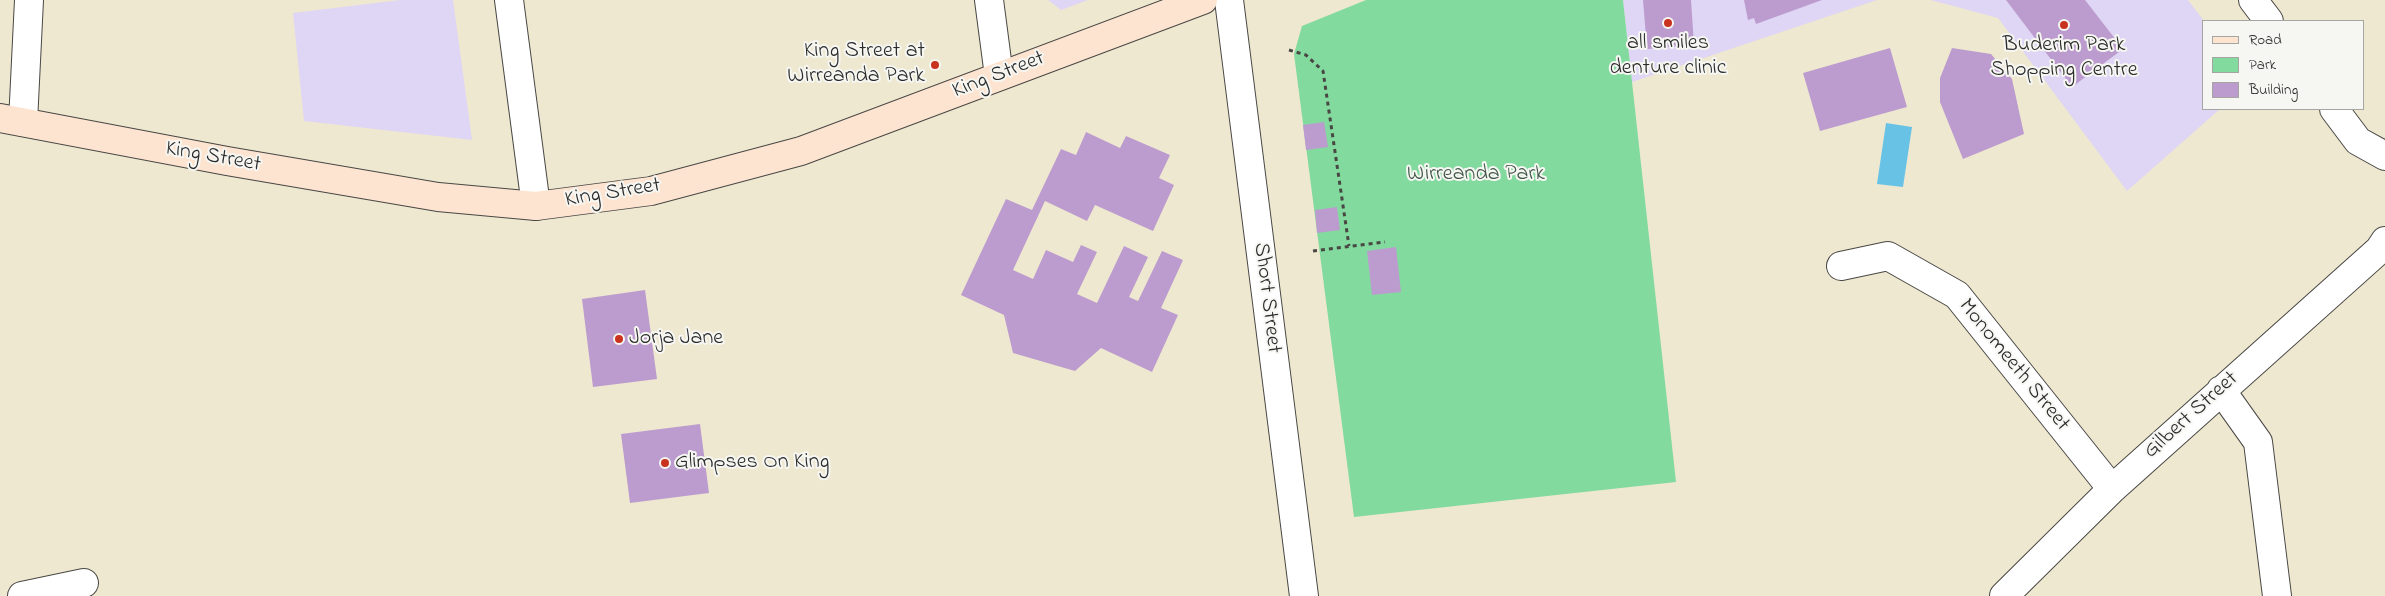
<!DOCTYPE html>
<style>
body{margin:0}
#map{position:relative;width:2385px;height:596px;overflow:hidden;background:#efe8d0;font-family:"Indie Flower",sans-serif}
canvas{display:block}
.legend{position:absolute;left:2202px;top:20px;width:162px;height:90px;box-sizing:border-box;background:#f6f6f2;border:1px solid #a5a5a2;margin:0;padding:6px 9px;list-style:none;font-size:15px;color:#2b2b2b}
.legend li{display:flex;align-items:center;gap:10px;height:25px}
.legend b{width:25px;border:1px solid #a5a5a2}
</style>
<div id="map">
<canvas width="2385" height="596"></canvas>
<ul class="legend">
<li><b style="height:6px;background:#fde4d0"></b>Road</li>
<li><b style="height:14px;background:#83da9f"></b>Park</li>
<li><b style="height:14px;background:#bc9cce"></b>Building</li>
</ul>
</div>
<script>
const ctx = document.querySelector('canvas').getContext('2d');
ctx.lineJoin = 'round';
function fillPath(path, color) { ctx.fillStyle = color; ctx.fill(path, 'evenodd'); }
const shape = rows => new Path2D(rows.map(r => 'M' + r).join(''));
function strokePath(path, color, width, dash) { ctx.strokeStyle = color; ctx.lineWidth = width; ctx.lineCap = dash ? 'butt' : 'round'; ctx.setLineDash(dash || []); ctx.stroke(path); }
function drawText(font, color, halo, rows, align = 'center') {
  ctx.font = font + ' "Indie Flower",sans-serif'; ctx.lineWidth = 4; ctx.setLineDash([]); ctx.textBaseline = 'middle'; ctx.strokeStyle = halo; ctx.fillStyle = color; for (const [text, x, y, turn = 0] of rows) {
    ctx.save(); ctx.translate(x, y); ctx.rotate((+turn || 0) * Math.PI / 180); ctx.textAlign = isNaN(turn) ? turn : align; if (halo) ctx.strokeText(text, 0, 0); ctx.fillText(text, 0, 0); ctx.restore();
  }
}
const built = shape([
 [400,0,453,0,472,140,304,121,293,13],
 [1048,0,1088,0,1061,10],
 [1623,0,1877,0,1632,82],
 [1931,0,2188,0,2204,21,2204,109,2220,109,2127,191,1998,18]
]);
const green = shape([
 [1366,0,1623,0,1676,482,1354,517,1294,54,1302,26]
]);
const water = shape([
 [1886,123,1912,127,1903,187,1877,184]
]);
const building = shape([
 [1643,0,1691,0,1694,45,1647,49],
 [1744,0,1822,0,1756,24,1754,18,1748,20],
 [2006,0,2085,0,2123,49,2072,87],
 [1890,48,1907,107,1820,131,1803,73],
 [1952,48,1991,54,2012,79,2024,134,1963,159,1940,102,1940,78],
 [1324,122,1328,147,1306,150,1303,125],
 [1086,132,1120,148,1126,136,1170,155,1159,178,1174,185,1153,231,1095,205,1087,221,1045,201,1013,270,1033,279,1046,250,1073,262,1081,245,1097,252,1077,294,1097,303,1124,246,1148,257,1129,297,1138,301,1162,251,1183,260,1161,308,1178,315,1152,372,1101,348,1075,371,1013,353,1004,315,961,295,1006,199,1032,210,1061,149,1076,155],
 [1337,207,1340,230,1317,233,1315,210],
 [1396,247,1401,292,1372,295,1367,251],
 [645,290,657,379,593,387,582,299],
 [700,424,709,493,630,503,621,434]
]);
const path = shape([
 [1289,50,1306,55,1323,71,1349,246],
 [1313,251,1385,242]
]);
const minor = shape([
 [509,0,536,206],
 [989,0,999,76],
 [1229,0,1304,596],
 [23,122,29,0],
 [1841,266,1888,256,1957,295,2112,489],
 [2221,390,2258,442,2277,596],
 [22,596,84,583],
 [2004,596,2112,489,2379,250,2385,241]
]);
const tertiary = shape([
 [2253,0,2269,21],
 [2334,109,2358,141,2385,156]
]);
const secondary = shape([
 [0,118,227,161,438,197,536,206,651,191,801,151,1203,0]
]);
const markers = [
 [1668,23,5,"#c8321e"],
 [2064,25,5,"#c8321e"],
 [935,65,5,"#c8321e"],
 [619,339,5,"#c8321e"],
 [665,463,5,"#c8321e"]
];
const poiNames = [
 ["all smiles",1668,44],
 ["denture clinic",1668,69],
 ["Buderim Park",2064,46],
 ["Shopping Centre",2064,71],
 ["King Street at",925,52,"right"],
 ["Wirreanda Park",925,77,"right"],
 ["Jorja Jane",629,339,"left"],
 ["Glimpses On King",675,463,"left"]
];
const streetNames = [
 ["King Street",999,76,-21],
 ["King Street",213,158,10],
 ["King Street",613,194,-9],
 ["Short Street",1266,298,83],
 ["Monomeeth Street",2013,366,51],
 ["Gilbert Street",2192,416,-42]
];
const parkNames = [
 ["Wirreanda Park",1476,175]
];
fillPath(built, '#dfd5f5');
fillPath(green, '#83da9f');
fillPath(water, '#67c2e5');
fillPath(building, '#bc9cce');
strokePath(minor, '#484744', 30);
strokePath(tertiary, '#484744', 30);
strokePath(secondary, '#484744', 30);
strokePath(path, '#484744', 3, [4, 4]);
strokePath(minor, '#fff', 28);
strokePath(tertiary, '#fff', 28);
strokePath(secondary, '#fde4d0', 28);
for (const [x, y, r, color] of markers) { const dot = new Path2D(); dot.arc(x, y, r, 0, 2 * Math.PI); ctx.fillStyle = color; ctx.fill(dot); strokePath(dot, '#f6f6f2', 2); }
drawText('22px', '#2b2b2b', '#f6f6f2', poiNames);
drawText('22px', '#2b2b2b', '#f6f6f2', streetNames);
drawText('22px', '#415748', '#f6f6f2', parkNames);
</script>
